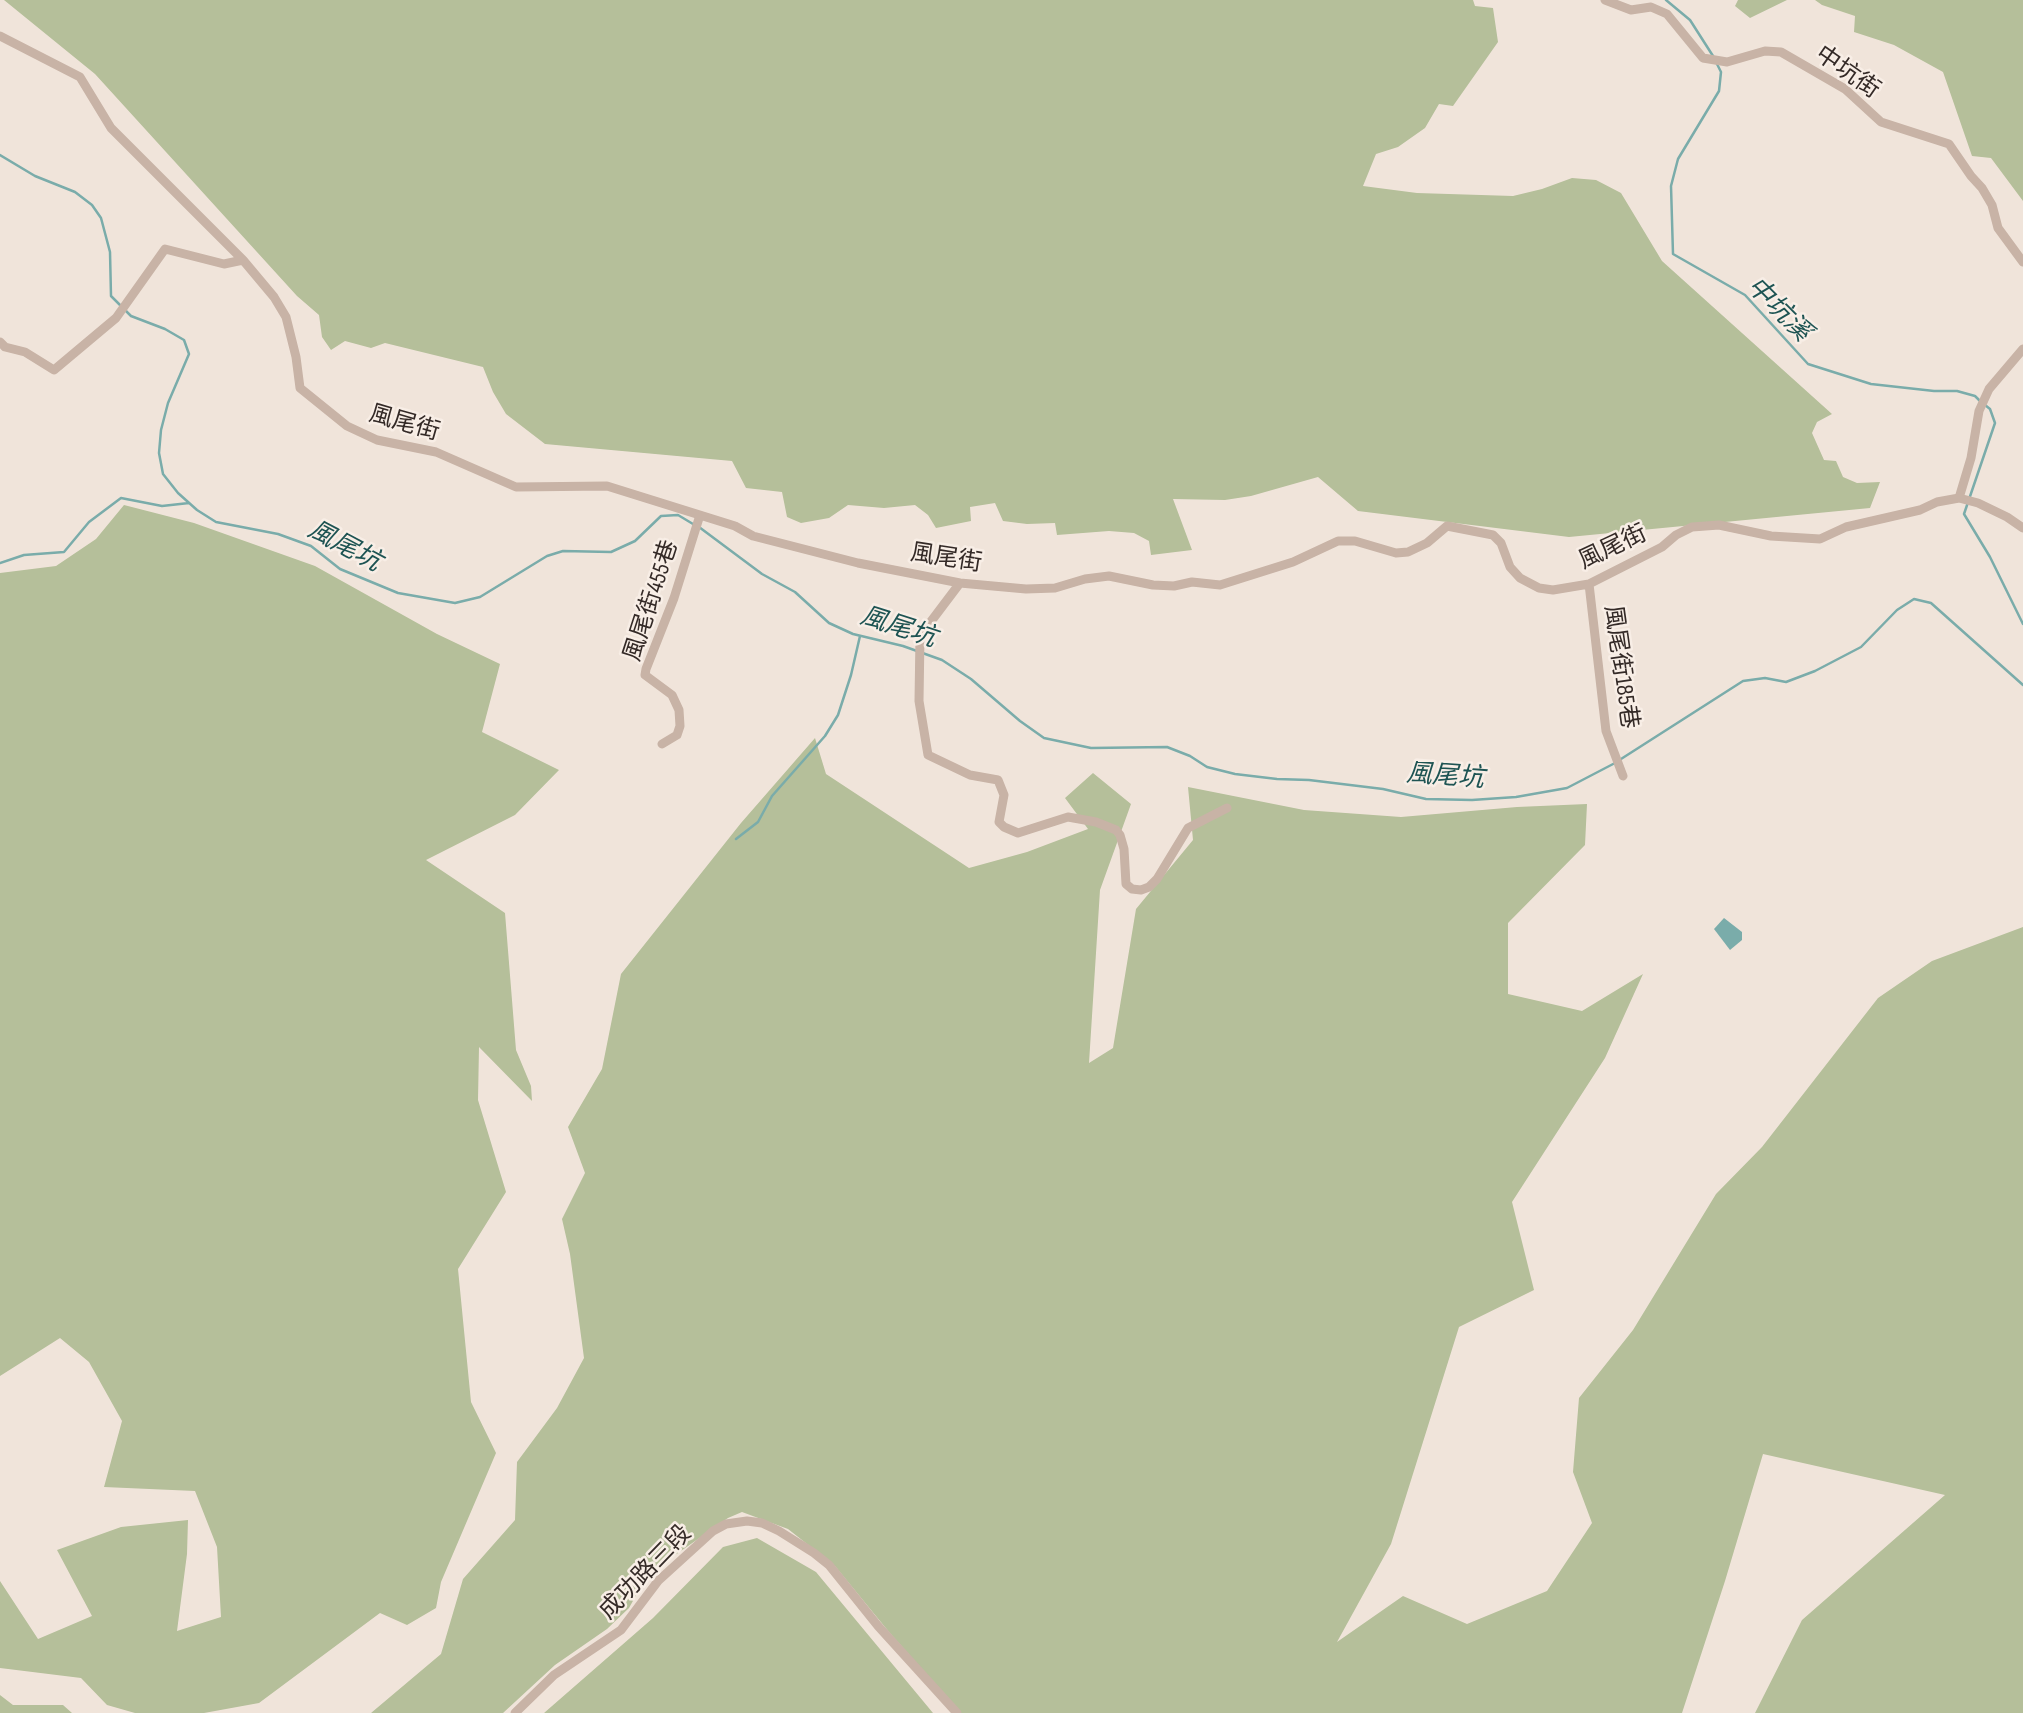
<!DOCTYPE html>
<meta charset="utf-8">
<style>
body{margin:0}
canvas{display:block;background:#f0e4da}
</style>
<canvas width="2023" height="1713"></canvas>
<script>
const ctx = document.querySelector('canvas').getContext('2d');
ctx.lineJoin = 'round';
function fillPath(path, color) { ctx.fillStyle = color; ctx.fill(path, 'evenodd'); }
const shape = rows => new Path2D(rows.map(r => 'M' + r).join(''));
function strokePath(path, color, width, dash) { ctx.strokeStyle = color; ctx.lineWidth = width; ctx.lineCap = dash ? 'butt' : 'round'; ctx.setLineDash(dash || []); ctx.stroke(path); }
function drawText(font, color, halo, rows, align = 'center') {
  ctx.font = font + ' "Sofia Sans Condensed","Noto Sans TC",sans-serif'; ctx.lineWidth = 5; ctx.setLineDash([]); ctx.textBaseline = 'middle'; ctx.strokeStyle = halo; ctx.fillStyle = color; for (const [text, x, y, turn = 0] of rows) {
    ctx.save(); ctx.translate(x, y); ctx.rotate((+turn || 0) * Math.PI / 180); ctx.textAlign = isNaN(turn) ? turn : align; if (halo) ctx.strokeText(text, 0, 0); ctx.fillText(text, 0, 0); ctx.restore();
  }
}
const green = shape([
 [4,0,1473,0,1475,6,1493,8,1498,42,1453,106,1439,104,1425,128,1398,147,1376,154,1363,186,1417,193,1513,196,1542,189,1572,178,1596,180,1621,193,1662,261,1832,414,1817,422,1812,433,1824,460,1836,461,1843,477,1857,483,1880,482,1870,508,1569,537,1358,511,1318,477,1251,496,1225,500,1173,499,1192,550,1151,555,1149,541,1134,533,1109,531,1057,535,1055,523,1027,524,1003,521,995,503,970,507,971,521,936,528,928,515,915,505,884,508,848,505,829,518,801,523,787,517,782,492,746,488,732,461,545,444,506,414,493,392,483,367,385,343,371,348,345,341,331,350,322,337,319,315,297,296,95,74],
 [1738,0,1787,0,1750,18,1735,6],
 [1815,0,2023,0,2023,201,1991,158,1972,156,1943,72,1894,45,1854,32,1855,16,1822,5],
 [124,505,194,523,315,566,437,634,500,664,482,732,559,770,515,815,426,860,505,913,516,1050,531,1086,532,1101,479,1047,478,1100,506,1192,458,1269,471,1402,496,1453,441,1582,436,1608,407,1625,380,1613,259,1703,204,1713,135,1713,107,1705,81,1678,0,1668,0,1581,38,1639,92,1616,57,1550,121,1527,188,1520,187,1554,177,1631,221,1617,217,1547,195,1491,104,1487,122,1421,89,1362,60,1338,0,1376,0,573,56,566,96,539],
 [815,738,826,774,969,868,1027,852,1088,829,1065,798,1093,773,1131,804,1100,890,1089,1063,1113,1048,1136,909,1193,840,1188,787,1304,810,1401,817,1517,807,1587,804,1585,845,1508,923,1508,994,1582,1011,1643,974,1605,1058,1512,1202,1534,1290,1459,1327,1391,1544,1337,1642,1403,1596,1467,1624,1547,1591,1592,1523,1573,1472,1579,1398,1633,1330,1716,1194,1762,1147,1878,998,1932,961,2023,927,2023,1713,1755,1713,1802,1620,1945,1495,1763,1454,1725,1581,1682,1713,961,1713,889,1632,835,1566,788,1529,742,1512,728,1518,648,1574,629,1608,607,1629,555,1665,503,1713,371,1713,441,1654,463,1579,515,1520,517,1462,557,1408,584,1358,570,1254,562,1219,585,1173,568,1127,602,1069,621,974,741,823],
 [757,1538,816,1572,933,1713,544,1713,653,1618,723,1547],
 [0,1695,13,1705,63,1705,72,1713,0,1713]
]);
const water = shape([
 [1724,918,1742,932,1742,940,1730,950,1714,929]
]);
const stream = shape([
 [1666,0,1690,20,1713,56],
 [1716,62,1721,72,1719,91,1678,159,1671,186,1673,254,1745,295,1808,364,1871,384,1934,391,1957,391,1975,396,1980,401],
 [0,155,35,176,75,192,92,205,101,218,110,252,111,296,120,305],
 [125,310,131,316,165,329,184,340,189,354,168,403,161,430,159,453,163,474,178,493,197,510,216,522,278,534,311,546,340,569,398,593,455,603,480,597,547,556,563,551,611,552,635,541,661,516,678,515,693,524],
 [1985,405,1990,409,1995,423,1964,514,1990,557,2023,624],
 [699,527,762,574,795,592,829,623,853,634,903,646,942,660,971,679,1020,721,1044,738,1091,748,1167,747,1190,756,1207,767,1235,774,1277,779,1309,780,1383,789,1426,799,1472,800,1516,797,1567,788,1615,763],
 [0,563,24,555,64,552,89,522,121,498,162,506,189,503],
 [1621,759,1743,681,1765,678,1786,682,1815,671,1861,647,1897,610,1914,599,1931,603,2023,685],
 [736,839,758,822,772,796,825,736,838,715,851,675,860,636]
]);
const minor = shape([
 [1605,0,1631,10,1651,7,1667,14,1703,58,1727,62,1765,51,1781,52,1845,89,1881,122,1949,144,1971,176,1982,188,1992,205,1998,228,2023,262],
 [0,36,80,77,111,128,243,260,274,297,286,317,296,357,300,388,347,426,377,440,436,452,516,487,607,486,735,526,753,536,858,563,960,583,1026,589,1055,588,1085,579,1109,576,1153,585,1174,586,1192,582,1220,585,1293,562,1338,541,1355,541,1396,553,1408,552,1427,543,1447,526,1493,535,1501,543,1510,567,1520,578,1539,588,1553,590,1589,584,1662,547,1676,535,1692,527,1719,525,1771,536,1820,539,1846,527,1920,510,1937,502,1959,498,1978,503,2007,517,2023,528],
 [0,342,5,347,25,352,54,370,116,318,165,249,224,264,243,260],
 [1959,498,1971,458,1979,411,1989,389,2023,349],
 [960,583,920,636,919,701,928,755,970,775,998,780,1004,795,999,822,1004,827,1018,833,1068,817,1096,822,1116,830,1120,835,1124,849,1126,884,1132,889,1141,890,1149,887,1157,879,1188,828,1227,808],
 [1589,584,1606,731,1623,776],
 [662,744,677,735,680,726,679,710,672,695,645,675,646,669,674,598,700,515],
 [515,1713,554,1675,621,1630,658,1581,713,1531,726,1524,747,1521,762,1523,779,1531,814,1553,829,1565,878,1626,957,1713]
]);
const streetNames = [
 ["中坑街",1847,73,35],
 ["風尾街",404,424,16],
 ["風尾街",1613,548,-25],
 ["風尾街",946,559,9],
 ["風尾街455巷",652,601,-72],
 ["風尾街185巷",1620,667,82],
 ["成功路三段",646,1573,-46]
];
const waterNames = [
 ["中坑溪",1778,310,45],
 ["風尾坑",344,547,28],
 ["風尾坑",898,628,18],
 ["風尾坑",1445,777,4]
];
fillPath(green, '#b5bf9a');
fillPath(water, '#7aacaa');
strokePath(stream, '#7aacaa', 2.5);
strokePath(minor, '#c8b3a6', 9);
drawText('24px', '#342a27', '#f8eee6', streetNames);
drawText('italic 26px', '#1e5453', '#f8eee6', waterNames);
</script>
